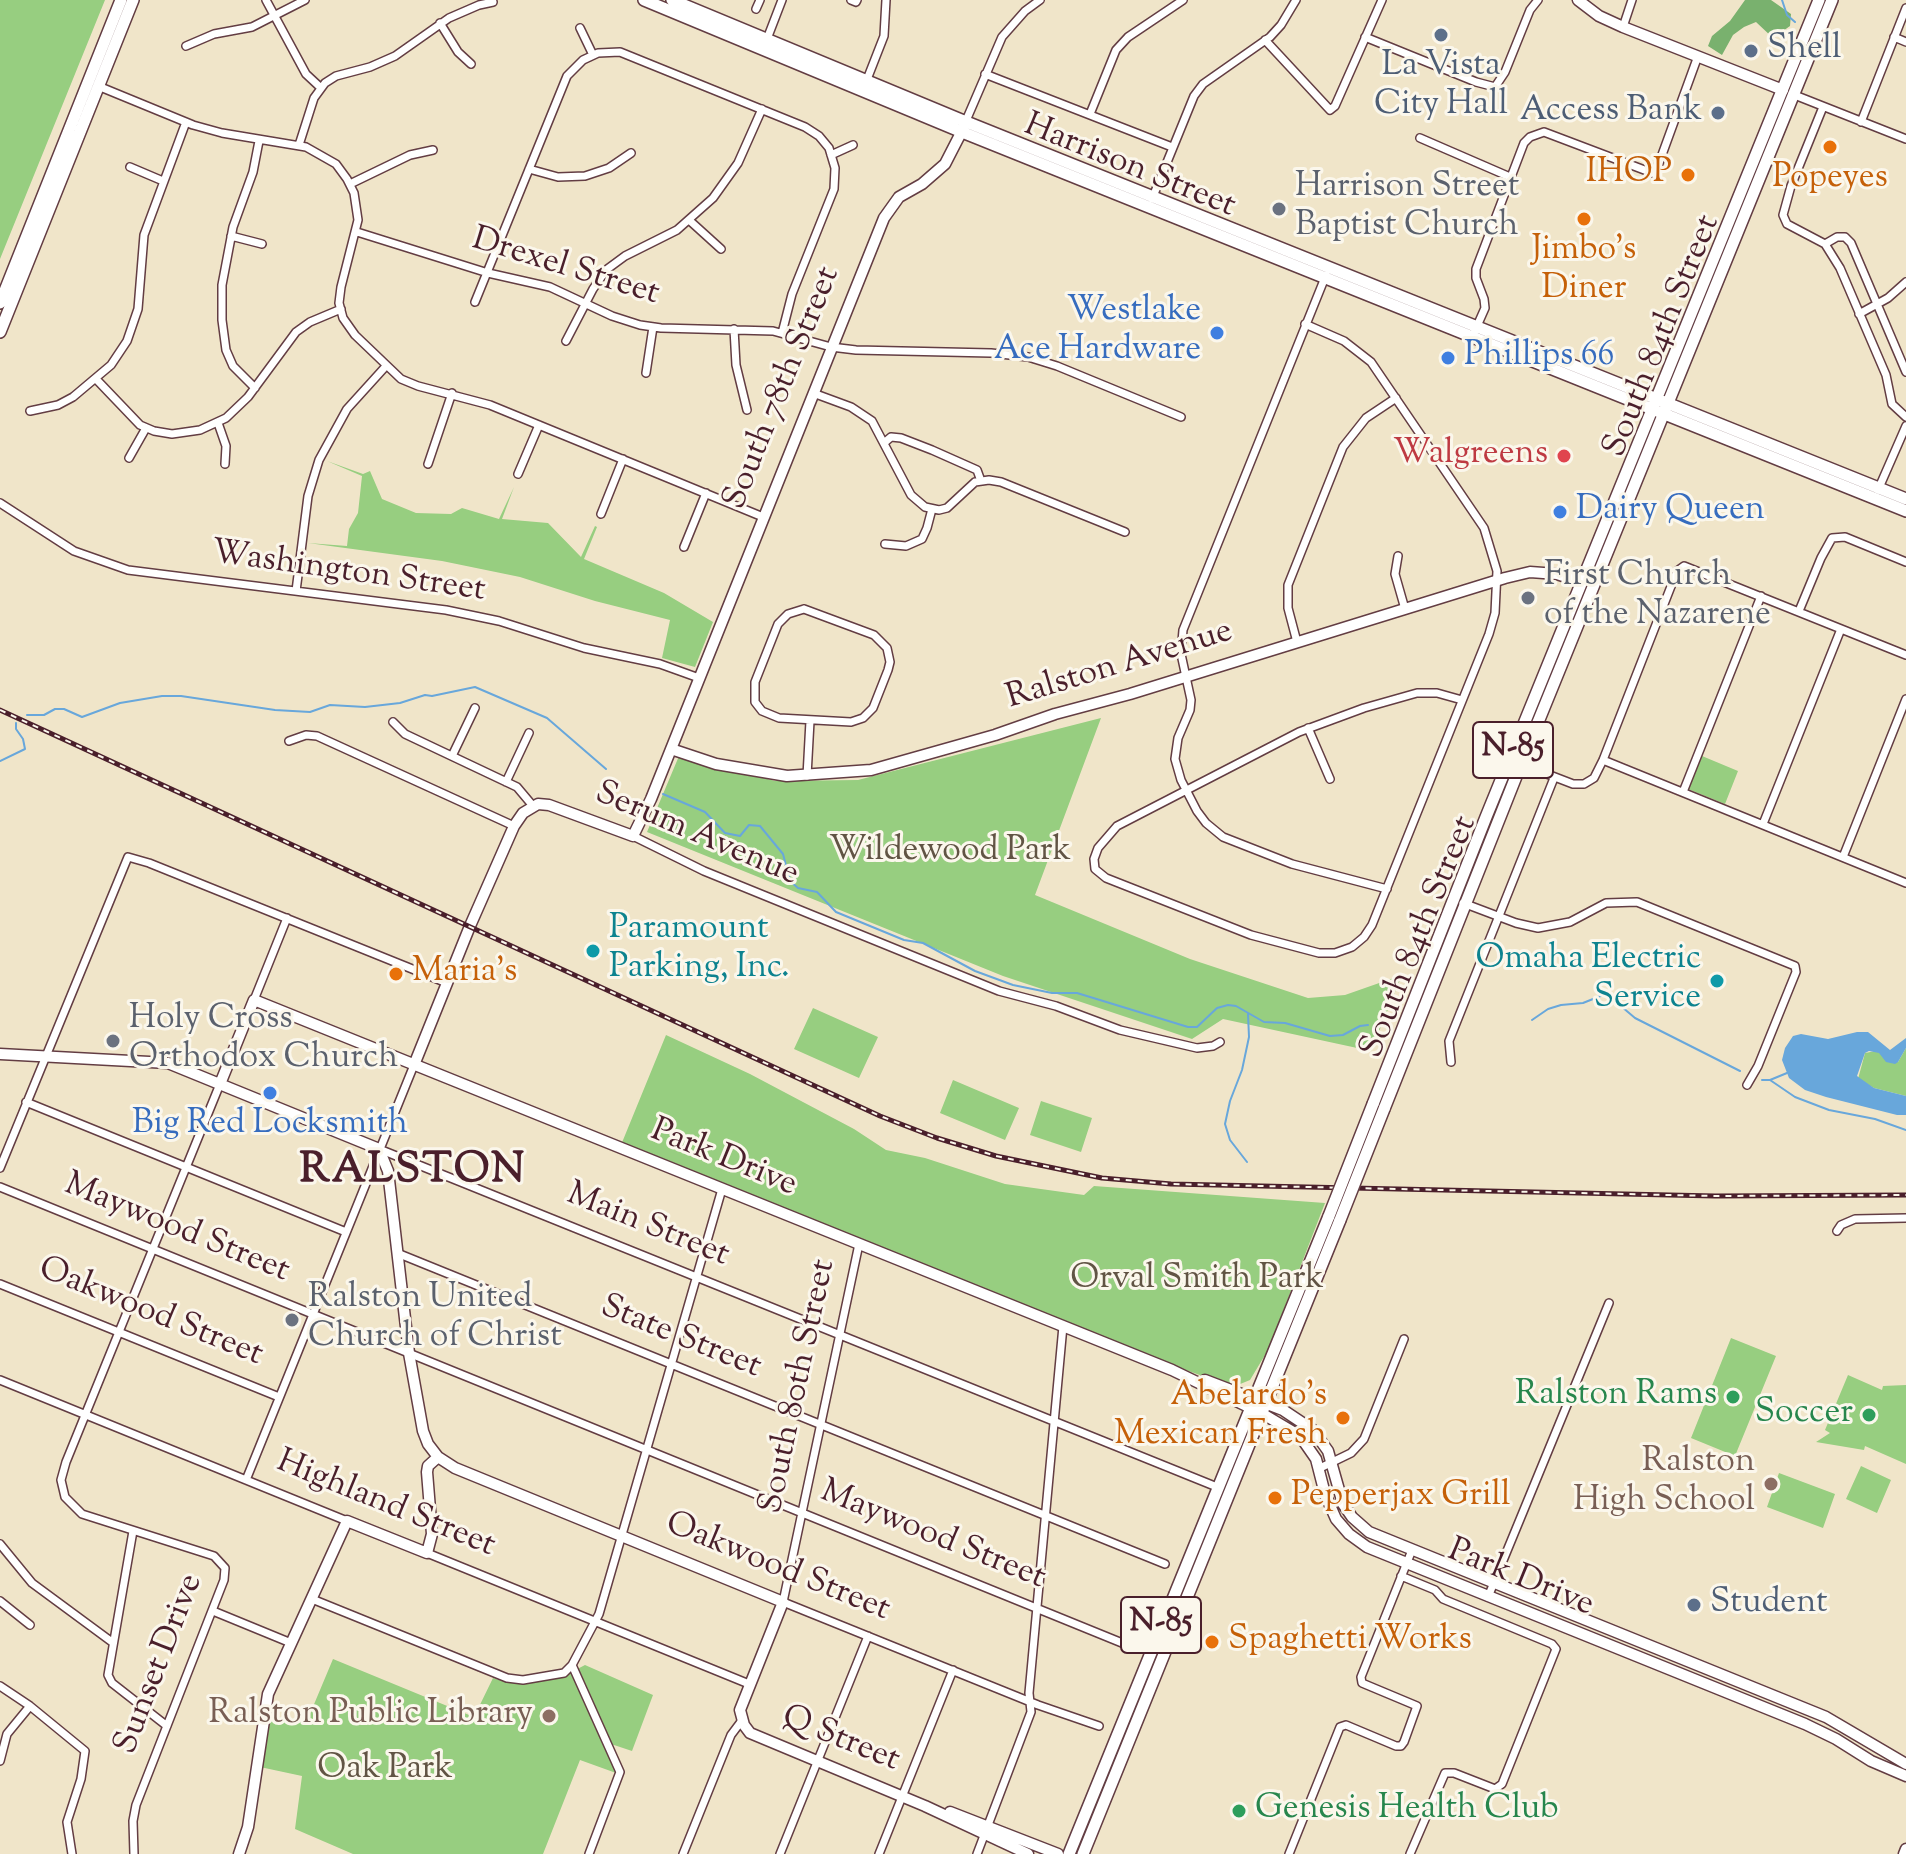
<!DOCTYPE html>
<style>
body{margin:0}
canvas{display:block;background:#f0e5c9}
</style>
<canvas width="1906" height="1854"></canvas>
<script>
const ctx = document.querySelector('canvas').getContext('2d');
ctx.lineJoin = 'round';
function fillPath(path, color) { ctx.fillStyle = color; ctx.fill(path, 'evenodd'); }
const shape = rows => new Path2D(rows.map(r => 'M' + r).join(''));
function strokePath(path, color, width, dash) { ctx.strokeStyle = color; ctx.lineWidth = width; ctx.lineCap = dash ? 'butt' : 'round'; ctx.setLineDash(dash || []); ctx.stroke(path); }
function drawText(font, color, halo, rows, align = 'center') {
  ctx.font = font + ' "Sorts Mill Goudy",serif'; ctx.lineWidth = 6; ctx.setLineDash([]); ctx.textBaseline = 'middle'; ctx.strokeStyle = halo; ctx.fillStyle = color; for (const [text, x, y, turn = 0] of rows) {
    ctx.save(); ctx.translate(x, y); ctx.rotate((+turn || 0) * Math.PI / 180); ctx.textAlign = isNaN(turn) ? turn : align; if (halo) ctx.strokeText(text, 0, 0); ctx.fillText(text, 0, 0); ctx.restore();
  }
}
const green = shape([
 [0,0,105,0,0,259],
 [327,461,363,474,370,471,382,499,416,513,451,514,462,508,499,519,514,487,502,519,548,523,581,557,595,526,597,527,584,559,664,593,713,622,695,667,662,658,670,620,595,601,520,577,442,561,308,543,347,546,349,529,358,513,362,476],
 [1101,718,1035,895,1190,959,1308,998,1345,995,1402,975,1371,1051,1223,1019,1192,1039,1003,976,647,832,679,756,775,781,858,780],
 [1702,756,1738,771,1725,804,1688,789],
 [813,1008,878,1037,859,1078,794,1049],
 [666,1035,750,1074,854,1129,886,1150,925,1158,1005,1184,1084,1195,1094,1186,1325,1203,1268,1350,1250,1380,1233,1387,1158,1360,621,1145],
 [1906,1048,1906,1096,1874,1088,1858,1079,1865,1053,1876,1051,1898,1062],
 [953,1080,1019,1108,1005,1140,940,1113],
 [1041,1101,1092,1118,1081,1152,1030,1135],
 [1731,1338,1776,1356,1735,1456,1691,1438],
 [1848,1375,1882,1390,1883,1386,1906,1385,1906,1464,1865,1446,1864,1450,1816,1442,1830,1433,1825,1430],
 [1861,1466,1891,1480,1877,1513,1846,1499],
 [1779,1473,1835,1494,1823,1528,1767,1507],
 [333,1659,474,1717,493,1678,505,1682,525,1684,560,1678,585,1665,653,1695,632,1751,614,1745,606,1747,616,1773,580,1760,543,1854,353,1854,295,1829,302,1776,260,1767,267,1715,307,1721]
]);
const forest = shape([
 [1745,0,1771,0,1791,14,1790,26,1773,38,1756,22,1744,27,1733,35,1722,55,1708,46,1712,36,1730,21]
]);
const water = shape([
 [1857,1032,1868,1032,1890,1050,1906,1038,1906,1048,1898,1062,1895,1064,1886,1062,1879,1053,1869,1051,1865,1053,1857,1076,1874,1088,1906,1096,1906,1115,1897,1115,1826,1097,1805,1090,1789,1078,1782,1060,1785,1048,1793,1036,1801,1034,1828,1039]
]);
const stream = shape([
 [1782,0,1787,15,1795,22],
 [27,715,44,715,55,709,64,709,82,717,120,703,162,696,181,696,275,710,310,712,330,705,365,707,400,703,425,695,432,696,475,687,547,718,606,769],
 [0,761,25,749,23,739,16,729,16,723],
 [663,794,705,812,725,833,740,836,749,825,760,826,783,854,790,881,798,888,817,892,836,912,904,940,923,943,975,971,1013,985,1052,993,1077,993,1188,1027,1197,1027,1217,1008,1228,1005,1236,1006,1264,1022,1285,1023,1330,1036,1343,1035,1360,1026,1368,1025],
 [1532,1020,1548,1009,1561,1005,1583,1003,1603,995,1609,996,1635,1018,1740,1071],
 [1762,1080,1770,1080,1795,1097,1829,1110,1875,1119,1906,1130],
 [1770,1080,1787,1073],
 [1247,1162,1230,1140,1225,1124,1230,1101,1242,1070,1249,1037,1248,1014]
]);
const street = shape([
 [266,0,306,74,321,88],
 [851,0,856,2,857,0],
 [756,9,760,0],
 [440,23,458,52,471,64],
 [1623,27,1632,0],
 [580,28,593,55],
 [1365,37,1476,82,1495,87,1505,72,1530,10,1538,0],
 [1894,37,1906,42],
 [767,39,782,0],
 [1265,40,1330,110,1335,106,1382,0],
 [186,46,214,34,252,27,305,0],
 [985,74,1172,147],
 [866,82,884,36,886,0],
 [98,86,193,125,222,133,306,147,336,164,347,179,354,193,358,220,341,287,339,303,343,318,355,335,401,379,418,386,490,405,763,517],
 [1792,94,1906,139],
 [1823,107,1791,186,1783,215,1787,224,1825,244,1840,268,1886,375,1892,404,1906,417],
 [1090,114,1116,50,1128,37,1183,0],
 [1861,122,1906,8],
 [965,123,1002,37,1025,11,1040,0],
 [1420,138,1510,177],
 [299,145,314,98,325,83,336,76,370,67,395,56,449,18,479,5,493,2],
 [831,155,853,145],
 [130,167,163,181],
 [529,169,558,177,585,176,609,168,631,153],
 [350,184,410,155,433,150],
 [1152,199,1194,96,1203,84,1270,37,1281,25,1296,0],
 [689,220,721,249],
 [357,232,488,273,550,287,612,316,640,325,661,328,773,331,831,347,856,350,991,353,1028,357,1057,366,1181,417],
 [231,236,262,244],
 [1825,244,1837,237,1845,237,1851,243,1906,372],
 [1326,275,1183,630,1181,654,1191,700,1190,710,1178,738,1175,759,1181,780,1197,811,1206,823,1223,837,1292,864,1387,889],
 [475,302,567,76,583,60,598,53,620,52,805,127,819,136,829,148,835,168,834,189,792,294,782,333],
 [1859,314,1888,298,1906,282],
 [1305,324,1344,341,1371,362,1484,528,1497,571,1495,613,1489,634,1372,925,1364,937,1352,947,1335,953,1319,953,1251,935,1106,878,1095,869,1094,859,1098,848,1117,826,1299,732,1364,708,1417,693,1437,693,1462,700],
 [734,329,736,365,747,410],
 [566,341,593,289,606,270,625,256,677,230,713,198,738,163,762,109],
 [1470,342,1485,308,1484,299,1476,278,1476,269,1524,143,1530,137,1544,132,1655,174,1698,56],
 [646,373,653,327],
 [96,379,140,425,154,431,172,434,200,430,226,418,248,397,296,332,310,322,341,309],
 [255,388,233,366,226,350,222,320,222,285,233,227,253,172,259,141],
 [813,393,851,407,872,421,911,495,925,507,939,510,947,508,975,482,989,480,1001,482,1125,532],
 [30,411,58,405,73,397,111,365,127,341,138,309,144,235,186,122],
 [218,423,226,446,225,464],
 [884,443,891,437,901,438,932,450,977,470,981,481],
 [129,458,146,428],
 [428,464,452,393],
 [518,474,539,425],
 [1878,490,1906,426],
 [0,503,74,551,128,570,446,610,499,621,584,648,660,664,699,678],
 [601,514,623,459],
 [885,544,906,546,922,539,927,528,932,509],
 [684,547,706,493],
 [1398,556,1395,574,1405,609],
 [296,591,308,496,319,460,347,409,386,366],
 [804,609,874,635,887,648,890,662,888,670,873,708,863,718,851,722,779,718,762,711,755,702,755,682,778,624,788,614,804,609],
 [1799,611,1821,558,1832,538,1845,537,1906,562],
 [1297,642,1288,608,1288,585,1343,447,1366,418,1396,398],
 [393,722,405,734,517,787,533,806],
 [1308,728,1330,779],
 [289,741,306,735,317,736,514,826],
 [452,756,475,708],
 [1603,760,1906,883],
 [1521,764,1573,784,1584,784,1594,778,1603,760,1677,571,1684,566,1906,655],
 [807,776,810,721],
 [506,782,529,733],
 [1683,792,1761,596],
 [1763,824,1841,629],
 [633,836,704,871,999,991,1056,1006,1120,1030,1197,1048,1213,1046,1220,1042],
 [1843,857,1906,699],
 [1463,903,1516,923,1538,928,1570,922,1606,903,1637,902,1795,966,1796,972,1758,1066,1747,1085],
 [254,1000,287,918],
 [1451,1062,1449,1041,1554,778],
 [26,1102,346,1232],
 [379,1149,1217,1487],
 [0,1168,128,857,149,863,447,983],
 [0,1187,1132,1647],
 [1837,1231,1841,1225,1855,1219,1906,1218],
 [859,1244,783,1602,1038,1705,1099,1726],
 [397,1253,1165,1564],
 [0,1284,279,1397],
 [0,1380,347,1521],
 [1320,1468,1351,1453,1364,1439,1404,1339],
 [246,1480,414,1065],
 [133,1531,108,1675,112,1683,167,1726],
 [0,1544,32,1583,112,1642],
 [427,1553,749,1684],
 [1401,1576,1435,1590,1443,1599,1552,1644,1556,1649,1502,1784,1495,1789,1454,1773,1445,1773,1410,1854],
 [1488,1597,1609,1303],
 [312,1599,507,1678,523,1680,564,1673,572,1665,599,1614,722,1189],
 [0,1601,30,1625],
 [213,1611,291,1643],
 [572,1665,620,1772,589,1854],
 [0,1686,30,1706,85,1751,81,1779,67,1822,72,1854],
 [0,1761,7,1734,30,1706],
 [134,1854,133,1821,136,1805,224,1580,225,1568,214,1556,82,1514,65,1497,61,1480,66,1462,220,1084],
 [683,1854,731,1735,743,1719],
 [780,1854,868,1636],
 [879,1854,953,1670],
 [977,1854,1031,1712,1029,1693,1063,1326],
 [1289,1854,1340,1727,1346,1725,1396,1746,1401,1746,1404,1742,1417,1706,1362,1683,1361,1677,1412,1550]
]);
const secondary = shape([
 [1578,0,1599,16,1623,27,1783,90],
 [671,749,716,764,787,776,871,770,995,735,1055,714,1130,694,1505,578,1530,572,1557,574,1581,582],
 [0,1054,168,1063,379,1149,388,1171,409,1353,423,1431,428,1444,438,1457,455,1468,783,1602,740,1710,744,1725,750,1733,925,1806,1028,1854],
 [414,1065,470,926,514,826,523,813,538,804,549,805,633,836,651,799,884,218,899,197,922,184,945,164,964,127],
 [220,1084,254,1000,1172,1370,1263,1414,1300,1436,1316,1459,1325,1494,1336,1519,1349,1534,1367,1547,1805,1724,1836,1739,1871,1761,1906,1776],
 [1205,1380,1283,1410,1313,1430,1328,1451,1343,1504,1352,1517,1369,1532,1826,1717,1906,1764],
 [950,1812,1058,1854],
 [239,1854,248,1827,268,1694,347,1521,427,1553,432,1534,427,1472,428,1466,438,1457],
 [1904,1854,1906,1849]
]);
const primary = shape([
 [644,0,962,132,1906,511],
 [672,0,959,119,1906,499],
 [0,303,121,0],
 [0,332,133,0],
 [1373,1104,1486,817,1819,0],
 [1384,1109,1521,764,1832,0],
 [1069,1854,1329,1216],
 [1083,1854,1340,1220]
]);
const rail = shape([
 [0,710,880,1116,937,1138,996,1156,1102,1178,1171,1184,1715,1196,1906,1195]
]);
const primaryBridge = shape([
 [1329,1216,1373,1104],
 [1340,1220,1384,1109]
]);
const markers = [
 [1441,35,8,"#5c6f8a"],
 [1751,51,8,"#5c6f8a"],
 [1718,113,8,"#5c6f8a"],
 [1830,147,8,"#e8710a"],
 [1688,175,8,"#e8710a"],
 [1279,209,8,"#6b7280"],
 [1584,219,8,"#e8710a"],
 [1217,333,8,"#3f7fe0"],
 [1448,358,8,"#3f7fe0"],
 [1564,456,8,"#e0444e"],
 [1560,512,8,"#3f7fe0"],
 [1528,598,8,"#6b7280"],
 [593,951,8,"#0f9aa8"],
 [396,974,8,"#e8710a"],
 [1717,981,8,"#0f9aa8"],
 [113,1041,8,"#6b7280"],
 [270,1093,8,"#3f7fe0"],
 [292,1320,8,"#6b7280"],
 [1733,1397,8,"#2e9e5b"],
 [1869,1415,8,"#2e9e5b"],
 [1343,1418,8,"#e8710a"],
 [1771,1484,8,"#8d6e63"],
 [1275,1498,8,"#e8710a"],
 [1694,1605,8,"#5c6f8a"],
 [1212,1642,8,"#e8710a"],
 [549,1716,8,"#8d6e63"],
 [1239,1811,8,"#2e9e5b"]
];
const shields = [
 [1513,750,80],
 [1161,1625,80]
];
const shieldNames = [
 ["N-85",1513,750],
 ["N-85",1161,1625]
];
const serviceNames = [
 ["Shell",1767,51],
 ["La Vista",1441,68,"center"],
 ["City Hall",1441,107,"center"],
 ["Access Bank",1702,113,"right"],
 ["Student",1710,1605]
];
const streetNames = [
 ["Harrison Street",1129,168,22],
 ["Drexel Street",565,269,17],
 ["South 84th Street",1664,337,-68],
 ["South 78th Street",784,389,-68],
 ["Washington Street",348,574,8],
 ["Ralston Avenue",1120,667,-17],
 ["Serum Avenue",696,836,23],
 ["South 84th Street",1421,938,-68],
 ["Park Drive",723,1160,22],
 ["Main Street",647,1227,22],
 ["Maywood Street",176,1230,22],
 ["Oakwood Street",150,1314,22],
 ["State Street",680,1339,22],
 ["South 80th Street",800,1387,-78],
 ["Highland Street",385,1506,22],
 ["Maywood Street",932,1537,22],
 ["Oakwood Street",777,1569,22],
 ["Park Drive",1520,1580,22],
 ["Sunset Drive",161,1665,-69],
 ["Q Street",840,1741,22]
];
const foodNames = [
 ["IHOP",1672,175,"right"],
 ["Popeyes",1830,180,"center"],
 ["Jimbo's",1584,252,"center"],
 ["Diner",1584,291,"center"],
 ["Maria's",412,974],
 ["Abelardo's",1327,1398,"right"],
 ["Mexican Fresh",1327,1437,"right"],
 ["Pepperjax Grill",1291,1498],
 ["Spaghetti Works",1228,1642]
];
const worshipNames = [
 ["Harrison Street",1295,189],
 ["Baptist Church",1295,228],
 ["First Church",1544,578],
 ["of the Nazarene",1544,617],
 ["Holy Cross",129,1021],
 ["Orthodox Church",129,1060],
 ["Ralston United",308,1300],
 ["Church of Christ",308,1339]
];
const shopNames = [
 ["Westlake",1201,313,"right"],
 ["Ace Hardware",1201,352,"right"],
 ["Phillips 66",1464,358],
 ["Dairy Queen",1576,512],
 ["Big Red Locksmith",270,1126,"center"]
];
const healthNames = [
 ["Walgreens",1548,456]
];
const parkNames = [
 ["Wildewood Park",950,853],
 ["Orval Smith Park",1197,1281],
 ["Oak Park",385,1771]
];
const cultureNames = [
 ["Paramount",609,931],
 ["Parking, Inc.",609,970],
 ["Omaha Electric",1701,961,"right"],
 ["Service",1701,1000,"right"]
];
const leisureNames = [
 ["Ralston Rams",1717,1397],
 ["Soccer",1853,1415],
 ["Genesis Health Club",1255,1811,"left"]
];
const educationNames = [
 ["Ralston",1755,1464],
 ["High School",1755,1503],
 ["Ralston Public Library",533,1716]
];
const districtNames = [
 ["RALSTON",413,1174]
];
fillPath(green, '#97ce80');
fillPath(forest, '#79b16e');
fillPath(water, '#68a7db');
strokePath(stream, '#68a7db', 2);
strokePath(street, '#633d43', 10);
strokePath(secondary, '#633d43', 13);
strokePath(primary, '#633d43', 14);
strokePath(street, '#fff', 7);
strokePath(secondary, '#fff', 10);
strokePath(primary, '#fff', 11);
strokePath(rail, '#4a1f2b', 5);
strokePath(rail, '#fbf7ec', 2, [6]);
strokePath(primaryBridge, '#633d43', 14, []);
strokePath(primaryBridge, '#fff', 11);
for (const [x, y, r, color] of markers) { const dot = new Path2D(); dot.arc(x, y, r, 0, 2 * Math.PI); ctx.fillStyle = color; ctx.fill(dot); strokePath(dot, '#fbf7ec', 3); }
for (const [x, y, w] of shields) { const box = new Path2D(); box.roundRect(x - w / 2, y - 28, w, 56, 6); ctx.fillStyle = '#fbf7ec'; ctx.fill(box); strokePath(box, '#4a1f2b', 2); }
drawText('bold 32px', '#4a1f2b', null, shieldNames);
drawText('34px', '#4e5e75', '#fbf7ec', serviceNames, 'left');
drawText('34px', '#4a1f2b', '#fbf7ec', streetNames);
drawText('34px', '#c56008', '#fbf7ec', foodNames, 'left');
drawText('34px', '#5b616d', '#fbf7ec', worshipNames, 'left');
drawText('34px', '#366cbe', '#fbf7ec', shopNames, 'left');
drawText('34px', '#be3a42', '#fbf7ec', healthNames, 'right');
drawText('34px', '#615444', '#fbf7ec', parkNames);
drawText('34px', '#0d838f', '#fbf7ec', cultureNames, 'left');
drawText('34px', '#27864d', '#fbf7ec', leisureNames, 'right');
drawText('34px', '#785e54', '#fbf7ec', educationNames, 'right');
ctx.letterSpacing = '2px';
drawText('bold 42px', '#4a1f2b', '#fbf7ec', districtNames);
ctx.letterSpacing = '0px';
</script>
